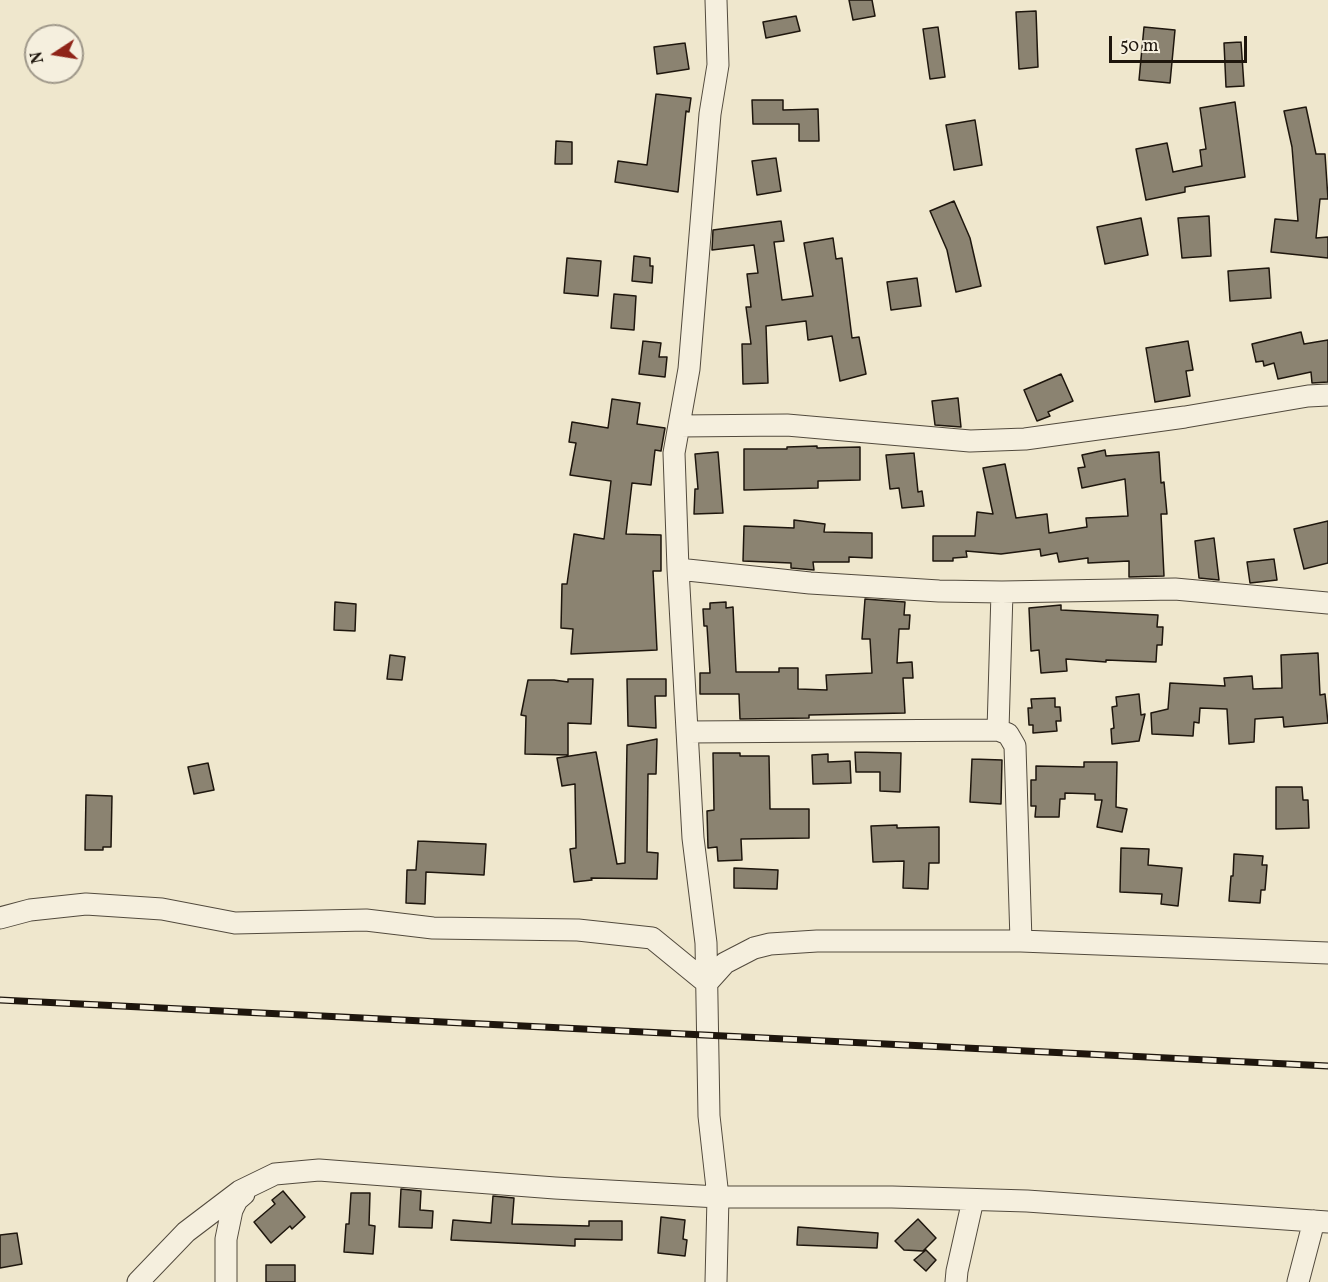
<!DOCTYPE html>
<style>
body{margin:0}
#map{position:relative;width:1328px;height:1282px;overflow:hidden;background:#efe7cd;font-family:Vollkorn,serif}
canvas{display:block}
.north{position:absolute;left:24px;top:24px;width:60px;height:60px;box-sizing:border-box;background:#f5efde;border:2px solid #9f988a;border-radius:50%;rotate:258deg;font-size:16px;font-weight:700;line-height:24px;text-align:center;color:#1e160d}
.north::after{content:'';display:block;margin:auto;width:21px;height:27px;background:#8f2418;clip-path:polygon(50% 0,100% 100%,50% 72%,0 100%)}
.scale{position:absolute;left:1109px;top:36px;width:138px;height:27px;box-sizing:border-box;border:3px solid #1e160d;border-top:0;padding-left:8px;font-size:18px;line-height:21px;white-space:nowrap;color:#1e160d;-webkit-text-stroke:4px #f5efde;paint-order:stroke}
</style>
<div id="map">
<canvas width="1328" height="1282"></canvas>
<div class="north">N</div>
<div class="scale">50 m</div>
</div>
<script>
const ctx = document.querySelector('canvas').getContext('2d');
ctx.lineJoin = 'round';
function fillPath(path, color) { ctx.fillStyle = color; ctx.fill(path, 'evenodd'); }
const shape = rows => new Path2D(rows.map(r => 'M' + r).join(''));
function strokePath(path, color, width, dash) { ctx.strokeStyle = color; ctx.lineWidth = width; ctx.lineCap = dash ? 'butt' : 'round'; ctx.setLineDash(dash || []); ctx.stroke(path); }
const building = shape([
 [849,0,872,0,875,16,853,20,849,0],
 [1036,11,1038,67,1019,69,1016,12,1036,11],
 [796,16,800,31,766,38,763,22,796,16],
 [938,27,945,77,930,79,923,29,938,27],
 [1144,27,1175,30,1170,83,1139,80,1144,27],
 [1241,42,1244,86,1226,87,1224,43,1241,42],
 [685,43,689,69,657,74,654,47,685,43],
 [656,94,691,98,689,112,686,111,678,192,615,182,618,161,647,165,656,94],
 [752,100,783,100,783,110,818,109,819,141,799,141,799,124,753,124,752,100],
 [1235,102,1245,177,1185,187,1185,192,1146,200,1136,149,1167,143,1173,172,1202,166,1200,150,1206,149,1200,108,1235,102],
 [1306,107,1316,154,1325,154,1328,199,1320,199,1316,238,1328,237,1328,258,1271,252,1275,219,1298,221,1292,147,1284,111,1306,107],
 [975,120,982,165,954,170,946,125,975,120],
 [556,141,572,142,572,164,555,164,556,141],
 [776,158,781,191,757,195,752,161,776,158],
 [954,201,970,238,981,286,956,292,947,250,930,211,954,201],
 [1209,216,1211,256,1182,258,1178,218,1209,216],
 [1141,218,1148,255,1105,264,1097,227,1141,218],
 [781,221,784,241,774,242,782,300,813,296,804,243,833,238,836,259,842,258,852,338,859,337,866,374,840,381,832,336,808,340,806,321,766,326,768,383,743,384,742,344,751,344,746,307,751,307,747,274,758,273,754,245,712,250,713,230,781,221],
 [634,256,650,258,650,266,653,266,652,283,632,281,634,256],
 [567,258,601,261,598,296,564,293,567,258],
 [1269,268,1271,298,1230,301,1228,271,1269,268],
 [917,278,921,306,891,310,887,282,917,278],
 [614,294,636,296,634,330,611,328,614,294],
 [1301,332,1304,344,1328,340,1328,382,1312,383,1311,372,1278,379,1274,363,1264,366,1263,361,1256,362,1252,344,1301,332],
 [643,341,661,343,659,357,667,357,665,377,639,374,643,341],
 [1188,341,1193,370,1186,371,1190,396,1155,402,1146,348,1188,341],
 [1061,374,1073,401,1048,412,1050,416,1037,421,1024,390,1061,374],
 [958,398,961,427,935,425,932,401,958,398],
 [612,399,640,403,637,424,665,428,661,451,655,450,651,485,632,483,626,534,661,535,661,571,653,571,657,650,571,654,573,629,561,628,562,584,567,584,574,534,604,539,611,481,570,475,576,443,569,442,572,422,608,428,612,399],
 [817,446,817,448,860,447,860,480,818,481,818,488,744,490,744,449,787,449,787,447,817,446],
 [1105,450,1106,456,1159,452,1161,483,1164,482,1167,514,1161,514,1164,576,1129,577,1129,561,1088,563,1088,558,1059,562,1057,553,1041,556,1040,549,1001,554,966,551,967,557,953,558,953,561,933,561,933,536,975,536,977,512,993,514,983,468,1005,464,1016,518,1047,514,1049,533,1087,527,1086,518,1128,516,1125,479,1082,488,1078,468,1085,467,1082,455,1105,450],
 [718,452,723,513,694,514,695,489,698,489,695,454,718,452],
 [914,453,918,492,922,491,924,506,902,508,899,488,890,489,886,455,914,453],
 [794,520,825,524,824,532,872,533,872,558,849,557,849,562,813,562,814,570,791,568,791,563,743,561,744,526,794,528,794,520],
 [1328,521,1328,563,1304,569,1294,529,1328,521],
 [1214,538,1219,580,1199,578,1195,541,1214,538],
 [1274,559,1277,580,1250,583,1247,562,1274,559],
 [865,599,905,602,904,615,910,615,909,629,899,629,897,663,912,662,913,678,903,678,905,713,809,715,809,718,740,719,739,694,700,694,700,673,710,673,707,626,704,626,703,609,710,609,710,603,726,602,726,608,733,607,736,672,779,672,779,668,798,668,798,689,827,690,826,675,872,673,870,639,862,639,865,599],
 [335,602,356,604,355,631,334,630,335,602],
 [1061,605,1061,610,1158,615,1157,627,1163,627,1162,645,1157,645,1156,662,1106,660,1106,662,1066,659,1067,671,1041,673,1039,650,1031,651,1029,608,1061,605],
 [1318,653,1320,695,1325,694,1328,723,1284,727,1283,717,1255,719,1254,742,1229,744,1227,709,1200,708,1199,723,1194,722,1193,736,1152,734,1151,713,1168,709,1170,683,1225,686,1224,678,1252,676,1253,689,1282,688,1281,655,1318,653],
 [390,655,405,657,402,680,387,679,390,655],
 [568,679,593,679,591,724,568,723,568,755,525,754,526,716,521,715,528,680,554,680,568,682,568,679],
 [627,679,666,679,666,696,655,696,656,728,628,726,627,679],
 [1139,694,1141,715,1145,714,1139,741,1112,744,1111,729,1114,728,1112,707,1117,706,1116,697,1139,694],
 [1055,698,1055,707,1060,707,1061,721,1056,721,1057,731,1033,733,1033,725,1029,725,1028,708,1032,708,1031,699,1055,698],
 [657,739,656,774,648,774,647,852,658,853,657,879,591,878,592,880,574,882,570,849,576,848,575,784,562,786,557,758,596,752,617,864,625,863,627,745,657,739],
 [855,752,901,753,900,792,880,791,880,772,856,772,855,752],
 [713,753,740,753,740,756,769,756,770,809,809,809,809,838,741,839,742,860,718,861,717,847,708,848,707,811,714,810,713,753],
 [828,754,828,762,850,761,851,783,813,784,812,755,828,754],
 [972,759,1002,760,1001,804,970,802,972,759],
 [1084,762,1117,762,1116,807,1127,809,1122,832,1097,827,1102,800,1095,800,1095,794,1065,793,1065,799,1060,799,1059,817,1035,817,1036,806,1031,806,1031,780,1036,780,1036,766,1084,767,1084,762],
 [208,763,214,790,194,794,188,767,208,763],
 [1276,787,1302,787,1303,800,1308,800,1309,828,1276,829,1276,787],
 [86,795,112,796,111,847,103,847,103,850,85,850,86,795],
 [897,825,897,828,939,827,939,863,929,863,928,889,903,888,904,861,873,862,871,826,897,825],
 [418,841,486,844,484,875,426,872,425,904,406,903,407,870,416,870,418,841],
 [1121,848,1149,849,1148,865,1182,868,1178,906,1161,904,1162,894,1120,892,1121,848],
 [1234,854,1263,856,1262,865,1267,865,1265,890,1261,890,1260,903,1229,901,1231,876,1233,876,1234,854],
 [734,868,778,870,777,889,734,888,734,868],
 [401,1189,421,1191,420,1210,433,1211,432,1228,399,1227,401,1189],
 [283,1191,305,1217,292,1229,290,1226,271,1243,254,1222,275,1204,272,1200,283,1191],
 [351,1193,370,1193,369,1225,375,1226,373,1254,344,1252,346,1224,349,1224,351,1193],
 [493,1196,514,1198,512,1224,589,1226,589,1221,622,1221,622,1240,575,1239,575,1246,451,1240,453,1220,491,1223,493,1196],
 [661,1217,685,1220,683,1239,687,1240,685,1256,658,1253,661,1217],
 [918,1219,936,1238,923,1251,904,1250,895,1241,918,1219],
 [798,1227,878,1233,877,1248,797,1245,798,1227],
 [17,1233,22,1264,0,1268,0,1235,17,1233],
 [926,1250,936,1260,926,1271,914,1260,926,1250],
 [266,1265,295,1265,295,1282,266,1282,266,1265]
]);
const street = shape([
 [716,0,718,65,710,114,689,369,674,453,678,569,693,838,706,943,709,1116,718,1197,716,1282],
 [679,426,787,425,970,441,1025,439,1185,417,1308,396,1328,395],
 [678,569,810,583,939,591,1002,592,1175,589,1328,603],
 [998,730,1002,592],
 [687,732,998,730,1008,734,1015,746,1021,941],
 [0,918,30,910,86,904,162,909,235,923,366,920,433,928,578,930,652,938,707,983,725,963,754,948,770,944,817,941,1021,941,1328,953],
 [138,1282,186,1232,240,1191,275,1174,319,1170,555,1188,718,1197,892,1197,1027,1201,1328,1222],
 [226,1282,226,1239,232,1210,237,1200,244,1194],
 [956,1282,957,1271,973,1200],
 [1298,1282,1314,1221]
]);
const rail = shape([
 [0,1000,1328,1066]
]);
fillPath(building, '#8b8371');
strokePath(building, '#1e160d', 1.5);
strokePath(street, '#524a3d', 23);
strokePath(street, '#f5efde', 21);
strokePath(rail, '#1e160d', 7);
strokePath(rail, '#f5efde', 4.5, [14]);
</script>
